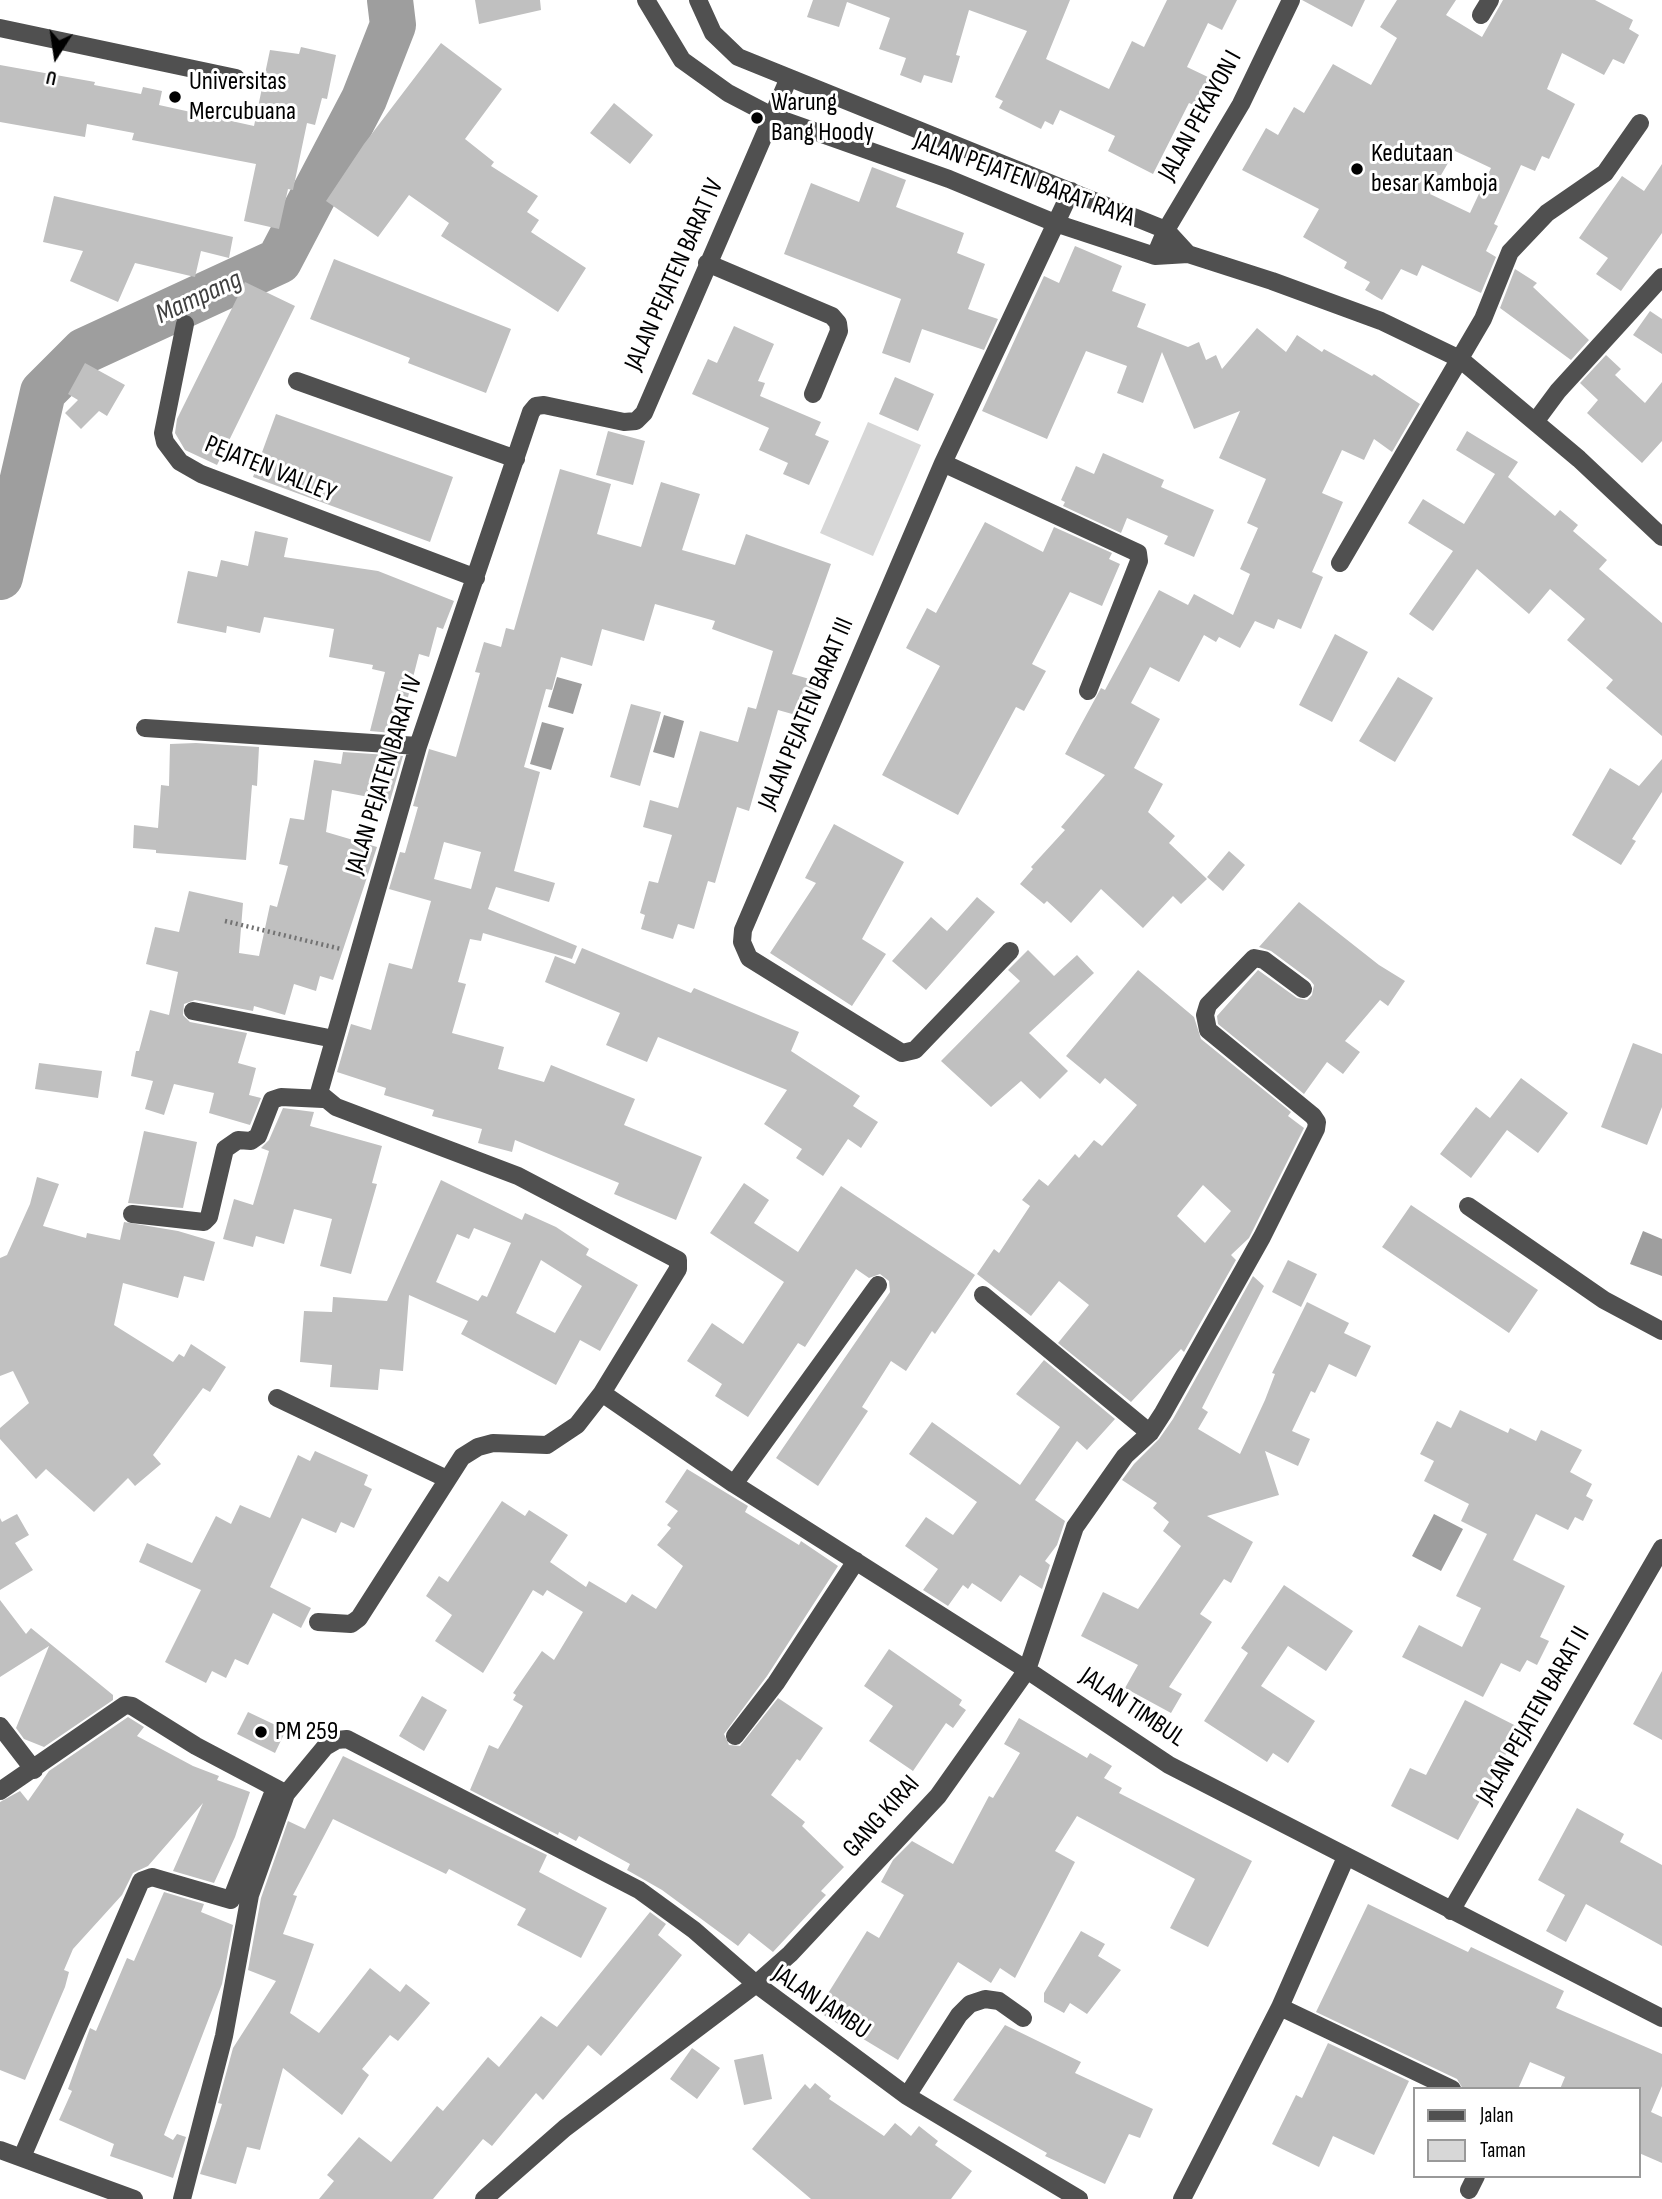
<!DOCTYPE html>
<style>
body{margin:0}
#map{position:relative;width:1662px;height:2199px;overflow:hidden;background:#fff;font-family:"Sofia Sans Condensed",sans-serif}
canvas{display:block}
.legend{position:absolute;left:1413px;top:2087px;width:228px;height:91px;box-sizing:border-box;background:#fff;border:2px solid #999;margin:0;padding:9px 12px;list-style:none;font-size:21px;color:#000}
.legend li{display:flex;align-items:center;gap:14px;height:35px}
.legend b{width:35px;border:2px solid #999}
.north{position:absolute;left:21px;top:21px;width:70px;height:70px;-webkit-text-stroke:5px #fff;paint-order:stroke;rotate:192deg;font-size:19px;font-weight:700;line-height:28px;text-align:center;color:#000}
.north::after{content:'';display:block;margin:auto;width:24px;height:32px;background:#000;clip-path:polygon(50% 0,100% 100%,50% 72%,0 100%)}
</style>
<div id="map">
<canvas width="1662" height="2199"></canvas>
<ul class="legend">
<li><b style="height:9px;background:#505050"></b>Jalan</li>
<li><b style="height:19px;background:#d7d7d7"></b>Taman</li>
</ul>
<div class="north">U</div>
</div>
<script>
const ctx = document.querySelector('canvas').getContext('2d');
ctx.lineJoin = 'round';
function fillPath(path, color) { ctx.fillStyle = color; ctx.fill(path, 'evenodd'); }
const shape = rows => new Path2D(rows.map(r => 'M' + r).join(''));
function strokePath(path, color, width, dash) { ctx.strokeStyle = color; ctx.lineWidth = width; ctx.lineCap = dash ? 'butt' : 'round'; ctx.setLineDash(dash || []); ctx.stroke(path); }
function drawText(font, color, halo, rows, align = 'center') {
  ctx.font = font + ' "Sofia Sans Condensed",sans-serif'; ctx.lineWidth = 6; ctx.setLineDash([]); ctx.textBaseline = 'middle'; ctx.strokeStyle = halo; ctx.fillStyle = color; for (const [text, x, y, turn = 0] of rows) {
    ctx.save(); ctx.translate(x, y); ctx.rotate((+turn || 0) * Math.PI / 180); ctx.textAlign = isNaN(turn) ? turn : align; if (halo) ctx.strokeText(text, 0, 0); ctx.fillText(text, 0, 0); ctx.restore();
  }
}
const green = shape([
 [868,422,921,445,873,556,820,533]
]);
const water = shape([
 [557,677,582,684,573,714,548,707],
 [664,715,684,721,674,758,653,752],
 [542,722,564,728,551,770,530,764],
 [1643,1231,1662,1239,1662,1276,1630,1264],
 [1434,1514,1463,1529,1441,1571,1412,1556]
]);
const river = shape([
 [0,577,43,392,84,351,279,261,364,99,393,25,390,0]
]);
const building = shape([
 [475,0,540,0,541,10,479,24],
 [813,0,1070,0,1046,59,1109,89,1132,41,1144,47,1167,0,1237,0,1222,30,1208,23,1187,67,1210,78,1196,106,1189,103,1153,174,1108,151,1115,136,1060,110,1053,125,1045,121,1041,129,999,108,1003,101,995,97,1027,31,969,10,956,55,960,56,952,83,924,75,921,83,900,75,906,58,879,49,890,18,847,2,839,27,807,17],
 [1302,0,1365,0,1352,27],
 [1397,0,1456,0,1446,15,1482,37,1503,0,1595,0,1633,20,1629,29,1639,35,1624,64,1613,59,1604,75,1562,53,1547,89,1575,104,1549,159,1542,156,1535,171,1521,165,1494,224,1498,226,1486,251,1496,257,1481,293,1422,265,1417,276,1401,269,1382,300,1365,290,1370,282,1344,268,1347,262,1303,237,1319,209,1242,170,1266,128,1278,135,1294,107,1304,113,1333,64,1371,85,1397,38,1380,27],
 [1455,151,1491,168,1470,213,1430,194],
 [441,43,502,89,465,139,494,162,491,166,538,196,527,212,539,220,531,232,586,268,558,312,441,236,449,223,409,195,378,237,326,201,364,144],
 [301,47,336,55,327,99,322,98,315,125,307,123,293,190,288,189,279,229,244,221,256,164,132,140,134,133,87,124,85,137,0,122,0,65,95,82,94,85,141,94,143,87,162,91,159,105,254,126,270,50,299,54],
 [614,103,653,135,630,164,590,133],
 [1662,164,1662,233,1621,291,1596,274,1608,258,1579,238,1622,176,1644,191],
 [872,167,906,180,896,207,964,233,957,253,985,264,968,309,998,319,984,350,922,329,910,363,882,353,901,299,784,254,811,183,859,202],
 [54,196,233,237,229,258,201,251,195,277,135,263,118,302,70,281,83,251,43,242],
 [1075,246,1122,266,1112,291,1146,304,1137,327,1188,347,1199,342,1206,360,1216,355,1222,369,1257,328,1286,352,1297,335,1322,352,1324,349,1372,376,1374,374,1420,404,1392,452,1374,439,1364,460,1342,450,1322,493,1343,502,1312,572,1323,577,1301,629,1278,619,1274,629,1255,621,1240,648,1219,637,1216,642,1204,635,1179,682,1150,667,1131,703,1160,719,1134,768,1163,784,1148,812,1175,836,1169,843,1207,879,1181,904,1173,896,1143,928,1101,889,1071,923,1047,901,1044,904,1020,884,1033,869,1031,867,1065,830,1061,827,1105,775,1065,754,1101,688,1105,690,1159,590,1188,605,1194,594,1233,615,1250,574,1240,569,1258,528,1247,523,1266,479,1219,458,1240,411,1194,429,1162,352,1143,403,1117,393,1127,366,1086,351,1047,439,982,411,1044,276,1059,283],
 [334,259,511,329,486,393,408,363,410,358,310,319],
 [1515,269,1537,283,1533,287,1589,340,1571,360,1500,308],
 [245,282,295,306,217,465,185,450,175,433,177,419],
 [1650,311,1662,319,1662,354,1633,335],
 [734,326,774,344,758,381,765,383,760,396,821,422,815,435,829,441,809,485,783,474,788,463,759,450,769,428,692,394,708,359,717,363],
 [1606,355,1621,369,1615,375,1645,403,1662,382,1662,441,1642,463,1587,413,1598,400,1580,383],
 [85,363,125,385,107,416,99,411,81,429,65,413,78,400,68,394],
 [895,377,934,394,918,431,879,414],
 [276,414,453,477,430,542,253,477],
 [608,431,645,441,633,485,596,475],
 [1467,431,1518,462,1508,477,1555,516,1560,510,1578,525,1573,531,1607,560,1599,569,1662,623,1662,736,1606,688,1613,680,1567,640,1585,619,1550,589,1529,614,1477,569,1433,631,1409,614,1453,551,1408,523,1423,499,1464,524,1495,474,1456,450],
 [1103,453,1164,480,1161,487,1214,510,1194,557,1164,544,1168,536,1127,518,1121,533,1063,506,1065,502,1061,500,1076,466,1094,474],
 [560,469,611,484,597,534,641,547,661,482,700,494,682,550,735,565,746,534,831,564,792,674,820,682,810,719,778,710,749,811,737,807,715,883,708,881,694,929,678,924,673,939,641,929,645,915,640,913,649,881,658,883,672,835,643,827,650,800,678,808,700,731,738,742,748,707,756,709,773,651,712,629,715,621,655,604,644,641,602,629,592,666,561,657,552,690,546,689,524,767,540,772,514,871,555,883,549,902,496,887,488,909,577,946,572,959,483,933,481,941,470,939,458,982,466,984,452,1033,504,1047,498,1069,544,1082,551,1065,635,1099,624,1125,702,1157,676,1220,614,1194,619,1183,515,1140,512,1152,478,1143,482,1129,432,1116,434,1110,384,1095,386,1088,337,1072,351,1024,371,1030,389,963,412,969,431,901,389,889,400,852,405,853,418,807,413,806,429,749,456,757,480,673,475,672,484,642,501,647,506,628,514,630],
 [444,842,481,852,471,889,434,879],
 [985,522,1043,552,1054,527,1112,553,1109,559,1120,564,1102,606,1070,592,1032,664,1046,671,1024,711,1016,707,958,815,882,775,940,666,906,648,927,608,936,613],
 [255,531,288,538,284,557,378,571,454,601,443,629,437,627,429,657,419,654,406,705,411,706,404,734,370,731,385,672,372,669,373,665,329,657,334,629,264,617,260,633,227,626,226,633,177,623,188,571,217,577,221,560,248,566],
 [1335,634,1368,652,1332,722,1299,705],
 [1398,677,1433,698,1395,762,1359,741],
 [631,704,661,712,640,786,610,777],
 [196,743,259,747,257,786,252,785,246,860,156,853,156,850,133,848,134,825,158,828,161,785,169,786,170,744],
 [343,752,403,756,390,801,332,790,326,832,377,847,333,980,320,976,316,991,294,984,285,1015,254,1006,253,1011,195,1000,184,1004,183,1015,190,1022,247,1033,238,1063,256,1068,249,1095,261,1098,250,1125,209,1113,214,1093,174,1084,164,1115,145,1109,153,1081,131,1076,136,1051,139,1051,150,1010,169,1015,178,972,146,964,155,927,179,932,189,891,243,903,239,953,259,956,270,905,277,907,288,866,279,864,290,818,304,820,314,760,341,764],
 [1662,759,1662,792,1632,839,1636,841,1621,865,1572,835,1610,768,1639,786],
 [834,824,904,862,862,939,886,954,852,1006,770,953,816,883,805,878],
 [1229,851,1245,865,1223,891,1207,877],
 [977,897,995,912,926,990,892,961,931,917,947,931],
 [1299,902,1379,965,1405,981,1388,1006,1380,1000,1345,1041,1360,1052,1343,1074,1327,1062,1304,1094,1218,1024,1217,1016,1258,970,1297,998,1307,1000,1312,995,1314,985,1310,980,1271,951,1259,947],
 [582,948,691,993,694,988,799,1032,791,1051,860,1096,853,1106,878,1122,861,1148,848,1139,823,1176,796,1158,802,1149,764,1124,787,1090,658,1037,647,1062,606,1045,620,1013,545,982,555,956,575,964],
 [1028,950,1054,976,1077,955,1094,973,1029,1033,1068,1071,1040,1099,1021,1081,991,1107,941,1061,1020,981,1008,970],
 [1138,970,1194,1017,1201,1039,1291,1112,1288,1116,1304,1128,1249,1238,1231,1255,1236,1260,1184,1352,1181,1349,1131,1402,1058,1343,1089,1305,1059,1281,1031,1316,977,1274,994,1249,999,1253,1030,1206,1022,1200,1039,1179,1048,1186,1075,1154,1079,1158,1094,1140,1102,1146,1137,1105,1105,1078,1100,1084,1066,1056],
 [1203,1185,1231,1211,1205,1243,1177,1216],
 [1633,1043,1662,1054,1662,1107,1647,1145,1601,1127],
 [39,1063,102,1071,98,1098,35,1089],
 [1521,1078,1568,1113,1538,1153,1507,1130,1471,1178,1440,1154,1476,1107,1490,1118],
 [283,1108,314,1112,310,1126,382,1146,372,1183,377,1184,351,1274,320,1266,332,1219,294,1209,284,1244,256,1236,253,1247,223,1239,234,1199,253,1205,269,1151,261,1148,269,1140],
 [144,1131,197,1142,183,1208,128,1203],
 [37,1177,59,1184,43,1226,86,1238,87,1233,120,1240,124,1222,178,1231,215,1242,204,1281,184,1276,178,1298,123,1283,114,1325,173,1362,179,1354,184,1357,191,1344,226,1367,210,1392,203,1388,153,1455,161,1464,135,1486,128,1478,94,1512,46,1469,36,1479,0,1439,0,1428,29,1403,13,1371,0,1376,0,1258,7,1255,30,1204],
 [441,1180,522,1220,525,1213,556,1227,589,1249,586,1255,638,1285,600,1351,580,1340,556,1385,461,1334,468,1321,409,1295,403,1371,380,1369,378,1390,330,1387,332,1365,300,1362,304,1311,332,1312,333,1297,387,1301],
 [474,1228,511,1243,487,1297,482,1295,478,1301,436,1282,457,1234,469,1239],
 [541,1260,582,1286,555,1333,516,1313],
 [744,1183,769,1200,754,1223,798,1252,841,1186,975,1275,935,1334,932,1331,906,1371,891,1361,862,1407,868,1411,818,1486,776,1458,890,1292,889,1281,880,1274,869,1278,856,1269,805,1347,798,1343,748,1417,715,1396,722,1384,687,1361,712,1323,743,1344,784,1282,710,1233],
 [1411,1205,1538,1290,1509,1333,1382,1247],
 [1288,1260,1317,1274,1301,1307,1272,1292],
 [1253,1276,1264,1286,1202,1408,1208,1412,1198,1429,1240,1454,1265,1400,1275,1374,1272,1373,1307,1302,1349,1323,1344,1333,1371,1346,1356,1377,1329,1364,1315,1393,1311,1391,1292,1431,1310,1439,1298,1466,1265,1451,1279,1495,1207,1516,1253,1542,1231,1583,1224,1579,1200,1614,1212,1622,1169,1687,1182,1694,1171,1713,1125,1688,1138,1665,1081,1636,1103,1592,1138,1609,1181,1546,1163,1531,1169,1522,1153,1508,1157,1503,1122,1480,1134,1464,1159,1439,1173,1419],
 [1044,1360,1115,1419,1087,1450,1077,1441,1035,1500,1065,1521,1057,1545,1045,1561,1050,1565,1042,1589,1020,1575,1001,1602,972,1583,968,1589,963,1585,948,1606,923,1590,938,1569,905,1546,926,1517,953,1535,977,1502,909,1454,932,1422,1020,1485,1060,1427,1016,1394],
 [1460,1410,1508,1433,1510,1428,1536,1441,1541,1430,1582,1450,1570,1472,1592,1484,1586,1496,1593,1500,1583,1521,1575,1517,1568,1530,1536,1514,1513,1560,1565,1586,1540,1637,1549,1641,1537,1665,1527,1660,1520,1672,1501,1663,1483,1697,1402,1657,1419,1625,1462,1647,1481,1608,1456,1596,1487,1534,1461,1521,1469,1504,1424,1481,1434,1461,1420,1454,1437,1421,1451,1428],
 [315,1451,368,1475,364,1485,372,1489,354,1528,341,1522,336,1533,302,1518,270,1587,311,1608,301,1628,273,1613,248,1665,235,1659,226,1678,212,1671,206,1683,165,1662,201,1590,139,1562,147,1543,192,1563,216,1516,231,1524,240,1505,270,1518,298,1455,310,1461],
 [687,1469,748,1506,745,1512,799,1545,801,1541,838,1566,767,1676,724,1734,729,1745,740,1746,778,1698,823,1728,800,1761,797,1759,771,1795,805,1822,802,1826,844,1867,821,1891,826,1895,773,1952,749,1933,738,1946,662,1890,627,1870,630,1864,579,1836,576,1841,559,1832,558,1835,470,1790,489,1745,498,1749,523,1706,513,1700,516,1695,513,1693,542,1651,554,1660,583,1612,547,1590,543,1596,533,1590,483,1673,435,1641,452,1615,426,1596,439,1576,448,1582,502,1501,525,1516,529,1510,568,1535,550,1562,586,1587,589,1581,626,1603,632,1594,656,1609,683,1566,657,1545,671,1528,667,1525,678,1511,665,1502],
 [17,1514,29,1535,15,1543,33,1570,0,1590,0,1518,2,1522],
 [1284,1585,1353,1631,1326,1671,1288,1646,1261,1686,1315,1721,1288,1763,1273,1753,1267,1762,1204,1721,1248,1653,1241,1648],
 [0,1600,26,1634,31,1628,113,1695,113,1700,44,1747,24,1739,16,1728,49,1646,0,1677],
 [889,1649,962,1700,959,1705,966,1710,953,1728,946,1723,913,1771,869,1741,893,1706,864,1686],
 [1662,1671,1662,1740,1633,1724],
 [422,1696,447,1710,424,1751,399,1736],
 [1465,1700,1528,1732,1516,1756,1507,1752,1458,1840,1391,1806,1410,1768,1426,1775],
 [248,1712,286,1730,275,1753,237,1734],
 [128,1717,144,1727,137,1736,193,1766,219,1776,217,1780,250,1792,235,1837,214,1883,173,1871,203,1803,148,1866,133,1873,122,1895,73,1949,64,1970,69,1972,65,1987,25,2080,0,2070,0,1802,20,1791,28,1801,49,1771],
 [1019,1718,1087,1758,1090,1753,1112,1766,1104,1778,1122,1788,1119,1793,1252,1861,1208,1947,1170,1928,1195,1879,1077,1816,1055,1851,1075,1862,1015,1978,1000,1968,991,1983,958,1962,898,2060,817,2011,867,1931,879,1938,904,1895,881,1882,893,1860,912,1841,953,1864,989,1796,993,1798,1020,1753,1004,1744],
 [343,1756,547,1855,539,1872,607,1908,581,1958,517,1925,526,1909,449,1869,446,1874,333,1819,293,1895,297,1896,283,1934,314,1944,290,2013,319,2033,370,1968,400,1992,406,1984,430,2003,398,2041,390,2035,362,2069,369,2075,342,2115,283,2068,260,2150,247,2147,236,2184,200,2174,222,2104,218,2103,233,2048,276,1981,248,1970,261,1898,288,1821,305,1829],
 [1577,1808,1624,1834,1620,1842,1662,1865,1662,1946,1586,1904,1566,1942,1546,1931,1565,1895,1538,1880],
 [164,1892,204,1904,201,1912,233,1925,222,1984,164,2135,173,2140,177,2134,186,2137,173,2178,110,2156,114,2144,59,2120,72,2091,68,2089,90,2028,96,2031,127,1958,134,1961],
 [1368,1904,1468,1952,1471,1947,1564,1991,1556,2008,1662,2054,1662,2086,1651,2112,1662,2117,1662,2163,1639,2153,1639,2089,1560,2089,1565,2077,1530,2062,1518,2089,1463,2089,1457,2079,1316,2012],
 [650,1912,666,1924,658,1935,682,1955,601,2056,588,2045,543,2100,536,2093,492,2146,483,2139,433,2199,319,2199,334,2181,327,2175,359,2137,391,2162,437,2106,443,2111,488,2057,499,2067,541,2016,557,2027],
 [1081,1931,1105,1944,1098,1956,1121,1970,1087,2014,1070,2003,1064,2013,1044,2002,1044,1993],
 [1005,2025,1081,2062,1075,2073,1153,2109,1140,2138,1129,2134,1105,2184,1045,2156,1047,2153,953,2100],
 [1328,2043,1409,2081,1374,2155,1333,2136,1319,2167,1272,2144,1296,2095,1302,2098],
 [692,2048,720,2068,697,2099,670,2079],
 [763,2054,772,2099,744,2105,734,2060],
 [815,2083,831,2096,829,2099,884,2136,895,2123,911,2136,919,2126,938,2141,935,2145,972,2171,951,2199,811,2199,752,2149,805,2084,810,2089]
]);
const path = shape([
 [225,921,341,949]
]);
const minor = shape([
 [646,0,682,60,728,93,774,117,949,179,1055,223,1155,256,1188,254,1272,281,1381,321,1460,359,1579,459,1662,537],
 [698,0,713,33,738,57,1166,230,1188,254],
 [1481,15,1490,0],
 [0,28,236,78],
 [1155,256,1166,230,1241,104,1291,0],
 [707,263,832,316,838,323,839,331,813,394],
 [185,324,163,433,165,442,180,462,201,474,476,578],
 [297,381,516,459],
 [1535,422,1558,391,1662,277],
 [943,463,1138,553,1139,561,1088,691],
 [1340,563,1483,319,1510,252,1547,213,1605,173,1640,123],
 [145,728,418,746],
 [1010,951,915,1050,902,1053,749,958,742,942,743,930,943,463,1071,191],
 [193,1011,334,1039],
 [1468,1206,1604,1300,1662,1331],
 [132,1214,204,1222,209,1217,225,1149,238,1140,251,1141,258,1136,272,1100,281,1097,323,1099],
 [983,1295,1150,1433],
 [602,1393,734,1484,1027,1670,1169,1765,1662,2018],
 [277,1398,447,1479],
 [734,1484,878,1285],
 [318,1622,351,1624,359,1618,462,1457,478,1447,493,1443,547,1445,577,1425,602,1393,678,1269,678,1260,518,1176,336,1107,319,1093,418,746,531,412,536,406,544,405,624,422,636,421,644,413,788,80],
 [0,1726,34,1770],
 [735,1736,776,1683,856,1561],
 [0,1791,125,1705,132,1706,196,1746,283,1792],
 [1451,1911,1662,1548],
 [1280,2007,1452,2089],
 [907,2096,959,2015,970,2004,985,1999,999,2001,1023,2018],
 [0,2150,134,2199],
 [22,2157,141,1881,152,1877,231,1900,275,1788],
 [1469,2190,1476,2176],
 [182,2199,224,2036,250,1895,286,1794,325,1747,337,1740,347,1739,639,1890,694,1930,756,1984,907,2096,1079,2199],
 [484,2199,565,2128,756,1984,790,1954,938,1796,1027,1670,1075,1527,1125,1456,1150,1433,1163,1413,1262,1237,1316,1129,1317,1122,1313,1116,1208,1030,1205,1015,1208,1005,1254,958,1264,960,1303,989],
 [1182,2199,1280,2007,1346,1857]
]);
const markers = [
 [175,97,7,"#000"],
 [757,118,7,"#000"],
 [1357,169,7,"#000"],
 [261,1732,7,"#000"]
];
const poiNames = [
 ["Universitas",189,82],
 ["Mercubuana",189,112],
 ["Warung",771,103],
 ["Bang Hoody",771,133],
 ["Kedutaan",1371,154],
 ["besar Kamboja",1371,184],
 ["PM 259",275,1732]
];
const streetNames = [
 ["JALAN PEKAYON I",1201,116,-61],
 ["JALAN PEJATEN BARAT RAYA",1024,180,20],
 ["JALAN PEJATEN BARAT IV",675,275,-66],
 ["PEJATEN VALLEY",270,470,22],
 ["JALAN PEJATEN BARAT III",807,714,-67],
 ["JALAN PEJATEN BARAT IV",385,775,-73],
 ["JALAN TIMBUL",1132,1708,34],
 ["JALAN PEJATEN BARAT II",1534,1716,-60],
 ["GANG KIRAI",882,1817,-48],
 ["JALAN JAMBU",821,2003,34]
];
const waterNames = [
 ["Mampang",199,298,-25]
];
fillPath(green, '#d7d7d7');
fillPath(water, '#9e9e9e');
strokePath(river, '#9e9e9e', 46);
fillPath(building, '#c0c0c0');
strokePath(path, '#727272', 4.5, [2, 3.5]);
strokePath(minor, '#505050', 18);
for (const [x, y, r, color] of markers) { const dot = new Path2D(); dot.arc(x, y, r, 0, 2 * Math.PI); ctx.fillStyle = color; ctx.fill(dot); strokePath(dot, '#fff', 2.5); }
drawText('26px', '#000', '#fff', poiNames, 'left');
drawText('26px', '#000', '#fff', streetNames);
drawText('italic 28px', '#3f3f3f', '#fff', waterNames);
</script>
